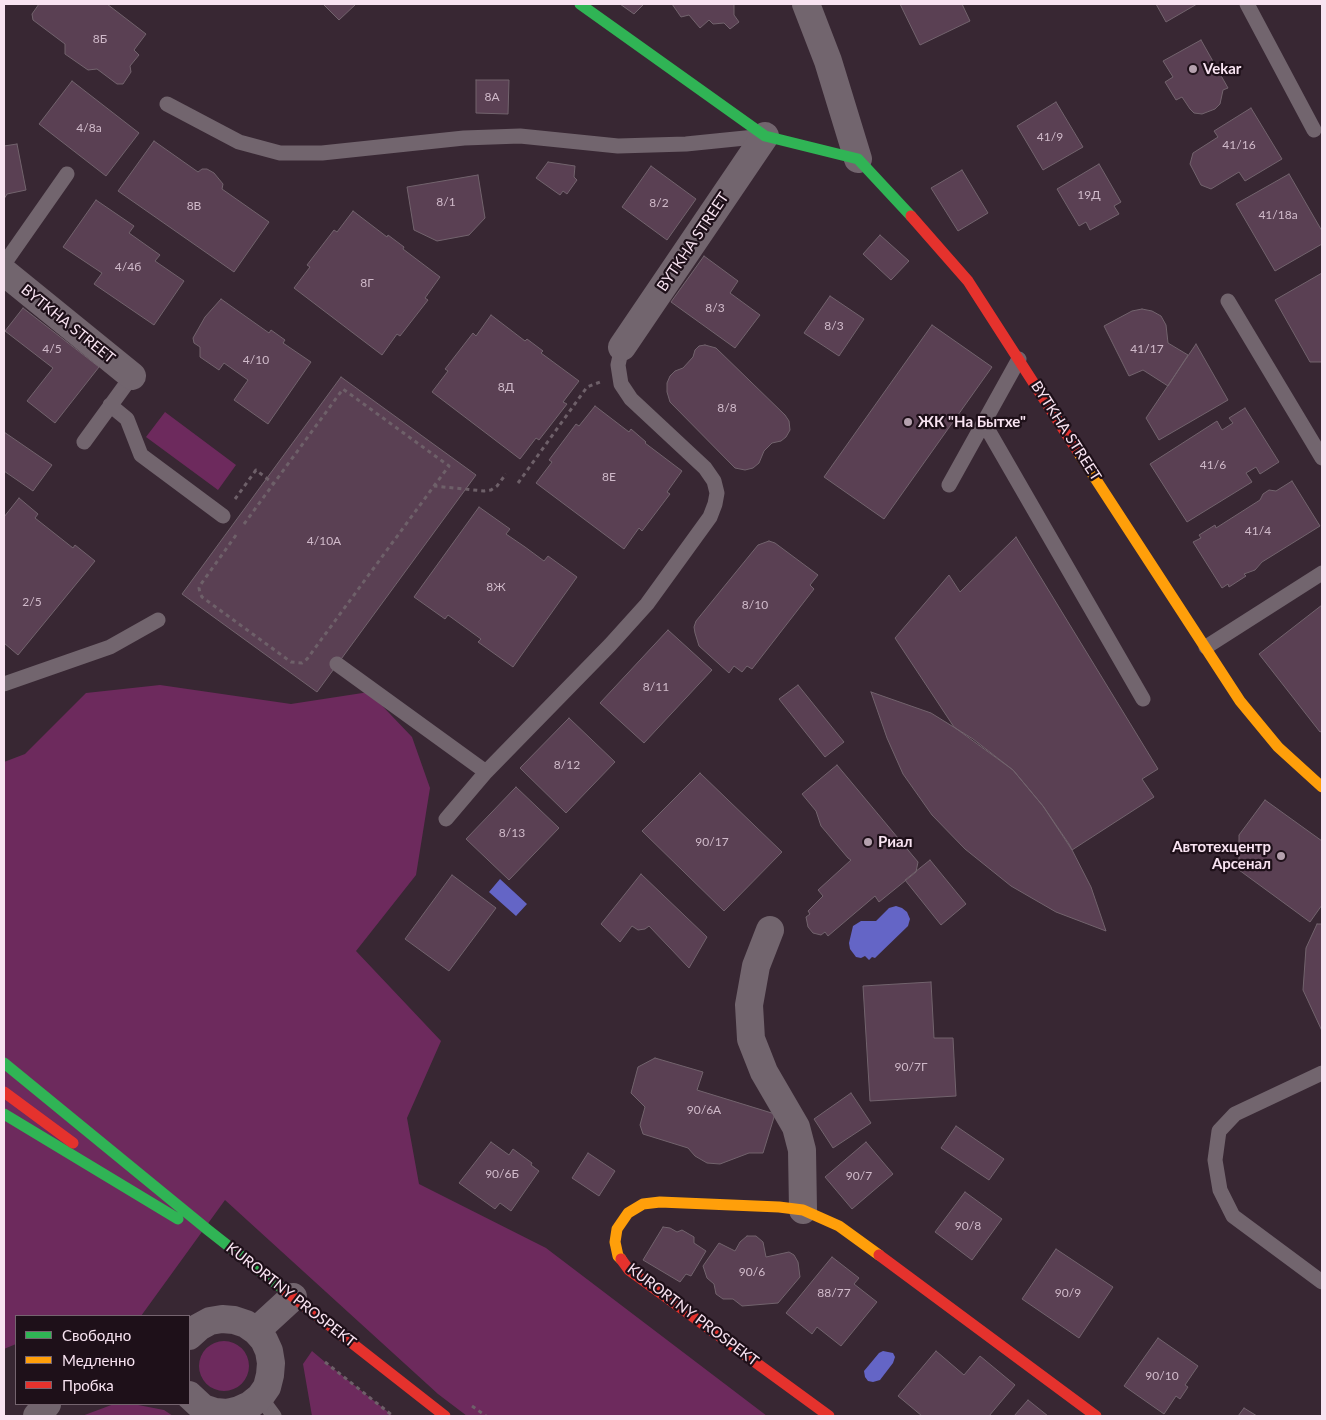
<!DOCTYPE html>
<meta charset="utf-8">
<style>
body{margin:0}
#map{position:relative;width:1326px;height:1420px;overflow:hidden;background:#382733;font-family:Lato,sans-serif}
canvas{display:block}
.frame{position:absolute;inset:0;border:5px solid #f8e3f1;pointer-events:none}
.legend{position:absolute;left:15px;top:1315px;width:175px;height:90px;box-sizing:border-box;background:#1e1019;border:1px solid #75646f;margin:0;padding:6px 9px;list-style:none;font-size:15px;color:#f8e3f1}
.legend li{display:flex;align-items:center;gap:10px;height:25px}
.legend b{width:25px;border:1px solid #75646f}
</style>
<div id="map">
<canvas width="1326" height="1420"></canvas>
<div class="frame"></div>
<ul class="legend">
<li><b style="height:6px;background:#30b455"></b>Свободно</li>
<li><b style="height:6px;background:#ff9f0a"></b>Медленно</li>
<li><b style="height:6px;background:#e5322d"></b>Пробка</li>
</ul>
</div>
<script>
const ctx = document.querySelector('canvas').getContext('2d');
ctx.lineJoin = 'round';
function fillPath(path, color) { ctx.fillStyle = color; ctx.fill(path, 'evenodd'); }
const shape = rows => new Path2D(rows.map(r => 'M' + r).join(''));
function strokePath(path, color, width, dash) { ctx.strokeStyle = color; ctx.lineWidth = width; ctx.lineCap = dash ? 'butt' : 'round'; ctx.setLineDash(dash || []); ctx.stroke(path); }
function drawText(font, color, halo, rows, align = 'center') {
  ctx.font = font + ' Lato,sans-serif'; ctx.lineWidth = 4.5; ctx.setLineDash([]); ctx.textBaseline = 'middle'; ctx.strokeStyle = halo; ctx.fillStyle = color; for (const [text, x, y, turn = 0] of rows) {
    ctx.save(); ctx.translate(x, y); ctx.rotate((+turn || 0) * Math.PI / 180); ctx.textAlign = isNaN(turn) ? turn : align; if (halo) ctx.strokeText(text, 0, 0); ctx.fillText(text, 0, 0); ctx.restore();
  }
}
const green = shape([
 [165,412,236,465,218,490,146,437],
 [160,685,291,704,369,692,412,737,430,788,416,875,356,951,441,1041,407,1118,419,1184,546,1248,767,1416,467,1416,438,1394,225,1200,141,1316,16,1316,16,1344,4,1349,4,762,25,754,86,693],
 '199 1366a25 25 0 1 1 50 0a25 25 0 1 1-50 0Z',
 [312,1351,325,1362,393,1416,312,1416,303,1364],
 [114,1404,133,1404,164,1410,173,1416,82,1416]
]);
const water = shape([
 [500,879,527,904,516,916,489,892],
 [896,906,902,908,907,912,910,919,908,926,875,958,872,957,869,960,865,956,861,958,856,957,850,949,849,943,853,926,861,921,876,921,889,908],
 [883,1351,893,1353,895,1357,893,1363,880,1380,873,1382,868,1381,865,1377,864,1371,879,1353]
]);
const building = shape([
 [39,4,107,4,146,34,134,50,139,55,130,66,131,72,123,84,117,84,97,69,88,70,65,54,65,44,33,20,32,14,39,4],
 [323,4,356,4,339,20,323,4],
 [620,4,644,4,634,14,620,4],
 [672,4,734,4,734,15,739,22,730,29,724,23,713,24,709,20,700,28,689,15,681,17,672,4],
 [900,4,962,4,970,21,920,45,900,4],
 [1156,4,1197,4,1166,22,1156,4],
 [1201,40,1228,88,1223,90,1220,104,1215,109,1202,114,1194,113,1190,109,1182,97,1176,100,1165,82,1173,77,1163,61,1201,40],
 [476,80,509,80,508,114,476,113,476,80],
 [72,81,139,133,106,176,39,124,72,81],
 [1056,102,1083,147,1043,170,1017,126,1056,102],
 [1251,108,1282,159,1245,181,1239,172,1211,189,1201,185,1190,164,1193,153,1218,137,1214,131,1251,108],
 [154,141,198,172,202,169,207,169,214,173,223,184,222,189,269,222,234,272,118,191,154,141],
 [17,144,26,190,7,194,4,199,4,146,17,144],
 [548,162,575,166,574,177,577,180,567,194,563,191,560,195,536,178,548,162],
 [1099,164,1121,202,1114,206,1119,214,1090,230,1086,222,1079,226,1057,189,1099,164],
 [651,166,696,199,667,240,622,207,651,166],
 [962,170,988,213,958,231,931,188,962,170],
 [1289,174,1322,231,1322,244,1275,271,1236,204,1289,174],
 [478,175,485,218,469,235,437,241,414,230,407,187,478,175],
 [96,200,134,226,129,233,160,255,155,261,184,281,154,325,94,284,102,273,63,247,96,200],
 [353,211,387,237,388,235,404,247,403,249,440,277,425,298,428,300,400,336,397,334,382,355,294,288,310,267,307,265,334,230,337,232,353,211],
 [880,235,909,261,891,280,863,254,880,235],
 [704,256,738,281,730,293,760,315,735,348,671,302,704,256],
 [1322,273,1322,362,1310,362,1275,300,1322,273],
 [830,296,864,319,839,356,804,333,830,296],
 [221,299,269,333,271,330,285,340,283,343,311,362,268,424,234,400,248,380,224,363,219,370,200,357,200,347,194,343,193,338,205,317,221,299],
 [23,308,99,367,55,423,27,401,53,368,5,331,23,308],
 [1142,309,1152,311,1161,316,1166,325,1168,343,1188,355,1168,386,1143,370,1129,376,1104,326,1132,311,1142,309],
 [491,315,525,341,527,339,543,351,541,353,579,381,563,402,567,404,539,440,536,438,520,459,432,392,448,371,445,369,473,333,476,336,491,315],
 [932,325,992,367,884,519,824,477,932,325],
 [1196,344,1228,400,1159,440,1146,418,1196,344],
 [705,345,716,348,785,415,789,421,790,430,786,437,781,441,772,443,764,451,759,463,753,468,745,470,735,468,670,402,667,392,667,383,670,376,675,371,683,368,693,357,695,350,699,346,705,345],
 [341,377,476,475,317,692,182,594,341,377],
 [595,406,629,432,631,429,646,442,645,443,682,471,667,492,670,494,642,531,639,528,624,549,536,483,552,462,549,460,576,424,579,426,595,406],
 [1245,408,1279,462,1260,474,1256,467,1246,473,1252,482,1187,522,1150,464,1217,421,1222,430,1233,423,1229,418,1245,408],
 [4,432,52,465,33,491,4,471,4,432],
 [1292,481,1320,526,1262,562,1255,570,1244,574,1246,576,1229,587,1228,584,1222,588,1193,542,1201,538,1199,535,1215,525,1216,528,1260,500,1263,494,1269,490,1276,491,1292,481],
 [19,498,38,514,35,518,73,548,75,545,95,561,18,655,4,643,4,517,19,498],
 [479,507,510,529,506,534,525,547,544,561,548,556,577,577,513,667,478,642,481,639,448,615,445,619,414,597,479,507],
 [1016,537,1158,769,1142,779,1154,797,1072,850,1043,806,1013,770,954,727,895,638,949,575,960,592,1016,537],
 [769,541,775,543,818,575,810,585,814,589,752,669,747,666,742,672,734,666,729,673,699,646,695,633,694,627,696,621,758,545,769,541],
 [1322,605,1322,731,1320,732,1259,654,1322,605],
 [668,630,712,670,644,743,600,703,668,630],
 [798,685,844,742,825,757,779,699,798,685],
 [871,692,931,713,973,739,1013,770,1043,806,1069,844,1091,887,1106,931,1056,912,1011,886,965,849,932,815,903,774,887,738,871,692],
 [569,718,615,762,566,813,520,768,569,718],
 [837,765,918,862,916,872,879,902,875,896,828,936,825,932,821,935,813,933,808,927,806,917,810,914,808,911,823,896,818,890,851,860,848,858,821,826,816,811,802,794,837,765],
 [700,773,782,852,724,911,642,831,700,773],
 [516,787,559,828,509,880,466,839,516,787],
 [1265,800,1322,841,1322,905,1310,922,1239,870,1239,835,1265,800],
 [930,860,966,904,941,925,905,880,930,860],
 [641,874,707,937,689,968,649,926,645,929,638,930,632,926,620,942,601,924,641,874],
 [452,875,496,908,449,971,405,939,452,875],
 [1317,924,1322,924,1322,1031,1303,990,1306,948,1317,924],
 [931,982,934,1038,953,1038,956,1096,870,1101,863,986,931,982],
 [655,1058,703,1072,697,1090,775,1114,763,1153,749,1153,720,1164,707,1163,695,1156,688,1148,643,1134,640,1125,645,1107,631,1093,638,1067,655,1058],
 [851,1093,871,1123,833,1148,814,1119,851,1093],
 [956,1126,1004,1159,989,1180,941,1148,956,1126],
 [491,1142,509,1155,513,1149,532,1163,531,1165,539,1171,511,1211,500,1203,495,1209,459,1183,491,1142],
 [866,1142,893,1174,852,1209,825,1177,866,1142],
 [588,1153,615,1171,599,1196,572,1178,588,1153],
 [965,1192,1002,1219,972,1260,935,1232,965,1192],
 [663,1227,670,1228,677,1232,682,1230,694,1237,694,1243,706,1251,691,1276,686,1274,680,1282,643,1260,663,1227],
 [747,1236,756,1236,763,1242,766,1257,789,1252,794,1255,798,1262,800,1277,778,1303,742,1306,733,1299,723,1299,716,1294,714,1284,707,1278,703,1266,719,1243,735,1251,740,1242,747,1236],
 [1056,1249,1113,1287,1079,1338,1022,1299,1056,1249],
 [832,1257,859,1278,854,1284,877,1302,841,1346,817,1327,812,1334,786,1313,832,1257],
 [1158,1338,1198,1366,1185,1385,1188,1387,1180,1399,1176,1396,1164,1414,1124,1386,1158,1338],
 [936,1351,964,1375,980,1356,1015,1385,989,1416,922,1416,898,1396,936,1351],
 [1028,1400,1048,1416,1014,1416,1028,1400],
 [1244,1408,1257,1416,1238,1416,1244,1408]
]);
const path = shape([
 [518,483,587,387,600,382],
 [235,499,256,470,274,484],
 [244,524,343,389,449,466,434,486],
 [236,535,201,584,199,588,200,593,202,597,291,662,302,663,307,659,434,486,484,491,491,490,497,486,506,474],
 [325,1362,393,1416],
 [472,1406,486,1416]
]);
const lane = shape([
 [1247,4,1314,130],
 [167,104,239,142,280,153,322,153,464,138,520,136,618,146,686,144,765,136],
 [4,264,67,174],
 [1228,301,1322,458],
 [110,405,127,419,141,455,223,516],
 [984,423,1143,699],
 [84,442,132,376],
 [949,485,1019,359],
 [1206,647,1322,573],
 [337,664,486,772],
 [4,684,110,647,158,620],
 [446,819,486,772,610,645,647,604,710,517,715,504,717,493,714,481,705,468,631,399,621,384,618,365,622,347],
 [1322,1073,1235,1114,1219,1131,1215,1160,1220,1190,1233,1216,1322,1282],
 [260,1397,274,1416]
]);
const street = shape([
 [806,4,828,61,858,159],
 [4,272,132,376],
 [622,347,765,136],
 [770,930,756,966,749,1005,751,1039,764,1072,796,1127,802,1150,803,1210],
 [256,1331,293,1297],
 [189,1336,199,1327,210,1321,222,1319,234,1320,246,1324,256,1331,264,1340,269,1351,271,1363,270,1375,267,1387,260,1397,250,1405,239,1410,227,1413,215,1412,203,1408,189,1395],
 [37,1416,47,1404]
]);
const fast = shape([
 [580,4,765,136,858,159,911,216],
 [4,1063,208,1230,283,1289],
 [4,1114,178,1219]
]);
const slow = shape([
 [1078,452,1240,701,1278,747,1322,787],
 [621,1259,618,1256,615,1242,617,1229,628,1213,643,1204,660,1202,779,1207,803,1210,839,1226,879,1255]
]);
const jam = shape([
 [911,216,968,281,1078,452],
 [4,1092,73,1143],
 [879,1255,1096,1416],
 [621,1259,629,1270,829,1416],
 [283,1289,445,1416]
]);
const markers = [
 [1193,69,5,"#b5a1ae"],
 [908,422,5,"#b5a1ae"],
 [868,842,5,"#b5a1ae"],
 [1281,856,5,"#b5a1ae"]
];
const numberNames = [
 ["8Б",100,39],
 ["8А",492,97],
 ["4/8а",89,128],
 ["41/9",1050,137],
 ["41/16",1239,145],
 ["19Д",1089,195],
 ["8/1",446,202],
 ["8/2",659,203],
 ["8В",194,206],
 ["41/18а",1278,215],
 ["4/4б",128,267],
 ["8Г",367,283],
 ["8/3",715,308],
 ["8/3",834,326],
 ["4/5",52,349],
 ["41/17",1147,349],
 ["4/10",256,360],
 ["8Д",506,387],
 ["8/8",727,408],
 ["41/6",1213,465],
 ["8Е",609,477],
 ["41/4",1258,531],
 ["4/10А",324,541],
 ["8Ж",496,587],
 ["2/5",32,602],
 ["8/10",755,605],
 ["8/11",656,687],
 ["8/12",567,765],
 ["8/13",512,833],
 ["90/17",712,842],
 ["90/7Г",911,1067],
 ["90/6А",704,1110],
 ["90/6Б",502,1174],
 ["90/7",859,1176],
 ["90/8",968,1226],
 ["90/6",752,1272],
 ["88/77",834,1293],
 ["90/9",1068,1293],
 ["90/10",1162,1376]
];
const poiNames = [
 ["Vekar",1203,69],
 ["ЖК \"На Бытхе\"",918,422],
 ["Риал",878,842],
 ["Автотехцентр",1271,847,"right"],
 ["Арсенал",1271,864,"right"]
];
const streetNames = [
 ["BYTKHA STREET",693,242,-56],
 ["BYTKHA STREET",68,324,39],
 ["BYTKHA STREET",1066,431,57],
 ["KURORTNY PROSPEKT",291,1295,38],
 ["KURORTNY PROSPEKT",693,1315,37]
];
fillPath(green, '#6d2a5d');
fillPath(water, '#6465c6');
fillPath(building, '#5a4053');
strokePath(building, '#72636d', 1);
strokePath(path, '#6e6069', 3, [4, 4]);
strokePath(lane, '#72656e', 15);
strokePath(street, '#72656e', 28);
strokePath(fast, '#30b455', 11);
strokePath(slow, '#ff9f0a', 11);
strokePath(jam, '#e5322d', 11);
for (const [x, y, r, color] of markers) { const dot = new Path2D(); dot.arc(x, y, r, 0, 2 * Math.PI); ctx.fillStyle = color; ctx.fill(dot); strokePath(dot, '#1e1019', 2); }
drawText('12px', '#d0baca', null, numberNames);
drawText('bold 15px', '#f8e3f1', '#1e1019', poiNames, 'left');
drawText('15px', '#f8e3f1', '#1e1019', streetNames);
</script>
